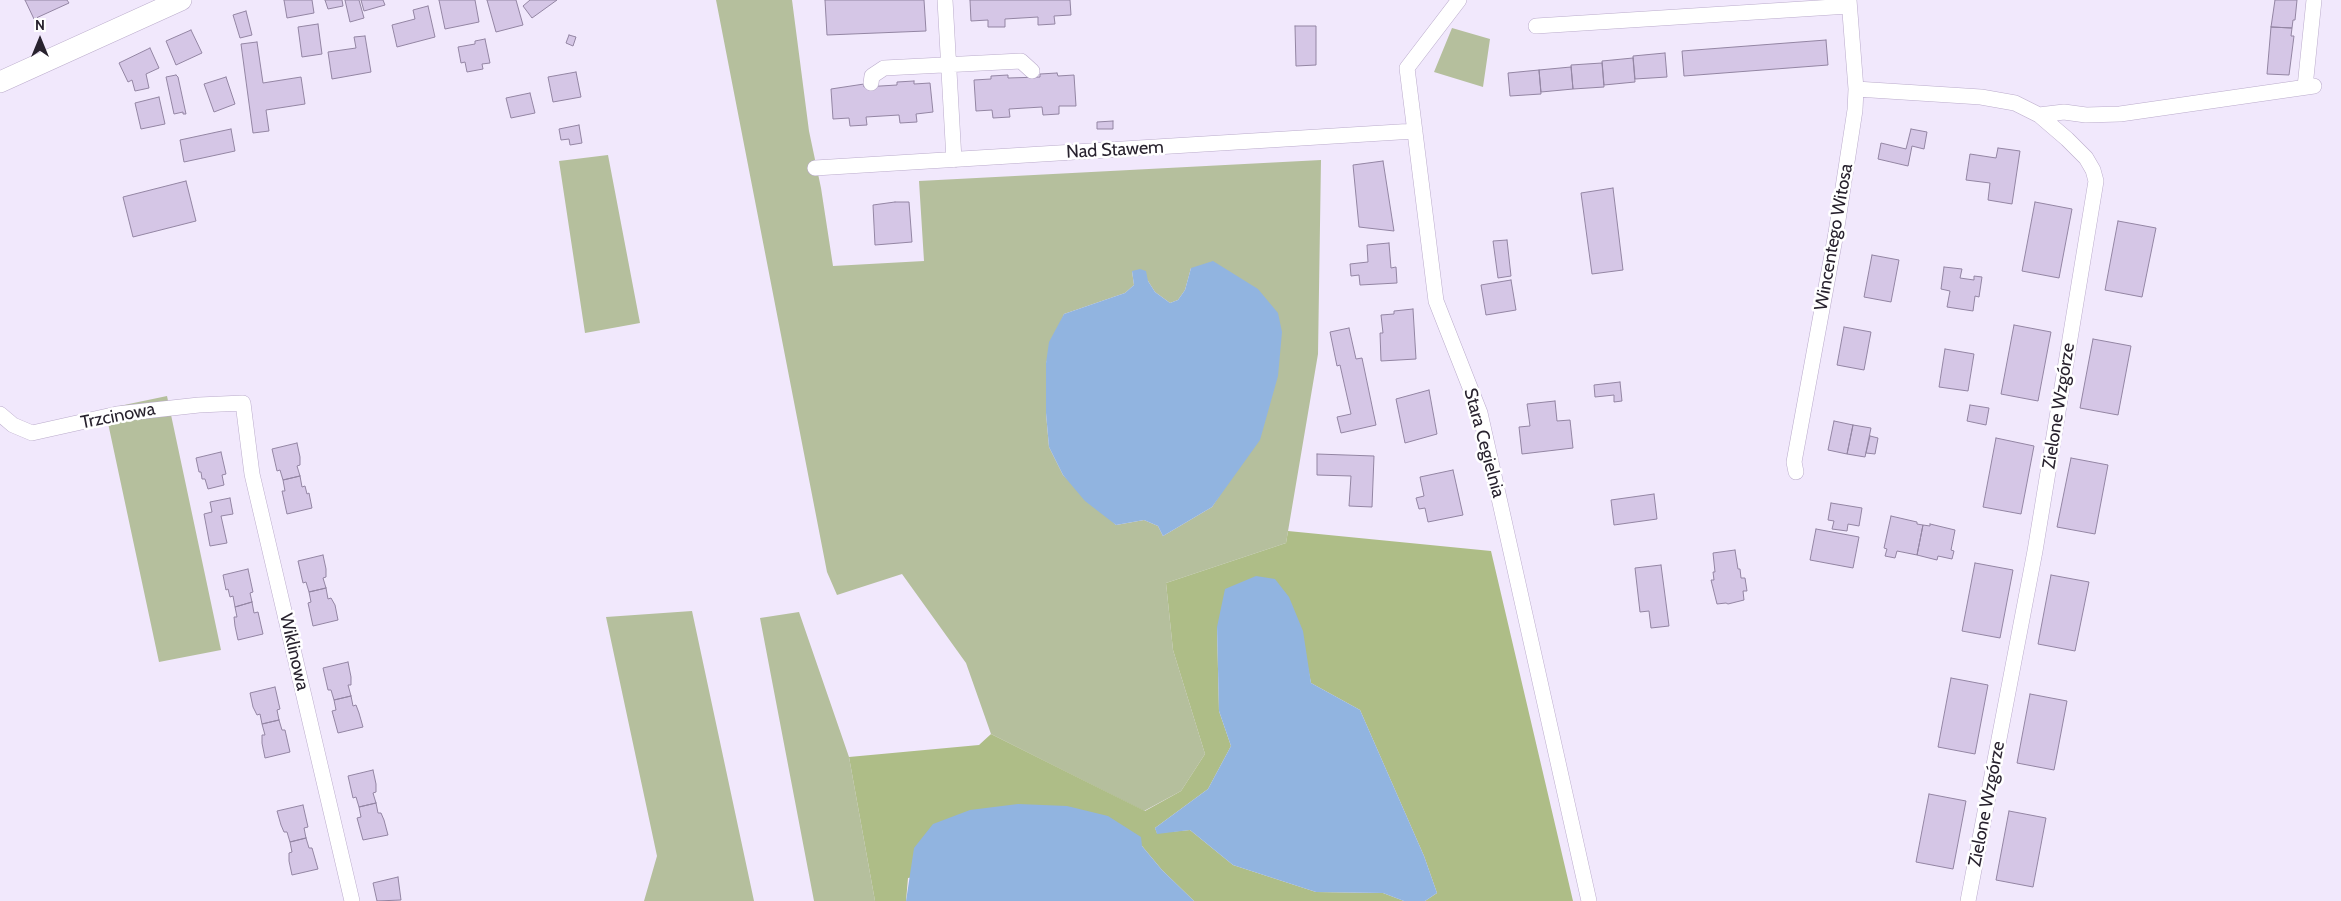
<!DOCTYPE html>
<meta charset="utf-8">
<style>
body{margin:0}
#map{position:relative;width:2341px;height:901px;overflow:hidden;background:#f1e8fc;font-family:Cabin,sans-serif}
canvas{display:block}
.north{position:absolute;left:15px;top:15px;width:50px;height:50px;-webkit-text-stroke:4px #fff;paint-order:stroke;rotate:0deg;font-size:14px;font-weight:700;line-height:20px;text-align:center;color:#28222e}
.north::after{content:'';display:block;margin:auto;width:18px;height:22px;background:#28222e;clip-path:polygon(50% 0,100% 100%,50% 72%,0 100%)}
</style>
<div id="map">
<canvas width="2341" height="901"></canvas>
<div class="north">N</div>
</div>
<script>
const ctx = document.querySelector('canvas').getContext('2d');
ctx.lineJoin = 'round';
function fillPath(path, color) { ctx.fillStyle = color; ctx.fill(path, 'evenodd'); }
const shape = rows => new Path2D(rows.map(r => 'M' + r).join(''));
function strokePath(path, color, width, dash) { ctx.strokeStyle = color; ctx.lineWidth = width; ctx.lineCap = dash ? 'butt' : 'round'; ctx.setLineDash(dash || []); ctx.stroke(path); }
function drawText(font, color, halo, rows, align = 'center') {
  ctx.font = font + ' Cabin,sans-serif'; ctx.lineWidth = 5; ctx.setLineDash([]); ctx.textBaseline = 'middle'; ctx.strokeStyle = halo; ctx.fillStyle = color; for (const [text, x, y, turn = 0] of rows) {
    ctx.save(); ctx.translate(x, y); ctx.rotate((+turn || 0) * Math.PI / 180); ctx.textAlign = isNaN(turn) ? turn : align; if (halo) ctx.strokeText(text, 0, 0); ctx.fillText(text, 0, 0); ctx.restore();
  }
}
const green = shape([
 [716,0,792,0,809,131,821,188,833,266,924,261,919,181,1321,160,1318,354,1286,543,1166,583,1173,650,1205,754,1181,791,1144,811,991,734,966,663,902,574,837,595,827,572],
 [1191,268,1221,493,1212,507,1163,536,1158,526,1144,520,1116,525,1063,475,1049,447,1046,413,1046,363,1064,314,1125,293,1134,285,1132,271,1148,281,1155,292,1170,303,1178,300,1185,290],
 [1452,28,1490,39,1483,87,1434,72],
 [608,155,640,323,585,333,559,161],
 [167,396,221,650,159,662,105,409],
 [692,611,754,901,644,901,657,856,606,617],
 [799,612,849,757,875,901,814,901,760,618]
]);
const forest = shape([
 [1288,531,1491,551,1573,901,1425,901,1437,893,1424,856,1360,710,1311,683,1307,663,1217,627,1219,711,1231,746,1208,789,1155,828,1157,833,1190,830,1233,865,1316,892,1383,893,1404,901,1194,901,1162,870,1142,846,908,878,906,901,875,901,849,757,979,745,991,734,1145,811,1181,791,1205,754,1173,650,1166,583,1286,543]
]);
const water = shape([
 [1213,261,1258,289,1278,313,1282,332,1278,376,1260,440,1212,507,1163,536,1158,526,1144,520,1116,525,1085,501,1063,475,1049,447,1046,413,1046,363,1049,342,1064,314,1125,293,1134,285,1132,271,1140,269,1146,271,1148,281,1155,292,1170,303,1178,300,1185,290,1191,268],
 [1256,576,1275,579,1289,597,1303,631,1311,683,1360,710,1424,856,1437,893,1425,901,1404,901,1383,893,1316,892,1233,865,1190,830,1157,834,1155,828,1208,789,1231,746,1219,711,1217,627,1225,589],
 [1018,804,1067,806,1108,816,1141,837,1142,846,1162,870,1194,901,906,901,914,848,933,824,970,810]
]);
const building = shape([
 [25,0,67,0,69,3,34,19,25,0],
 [284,0,312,0,314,13,287,18,284,0],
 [325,0,342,0,343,6,328,9,325,0],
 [345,0,359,0,364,18,350,22,345,0],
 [361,0,383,0,385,5,364,11,361,0],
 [439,0,475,0,479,22,445,29,439,0],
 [487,0,516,0,523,25,496,32,487,0],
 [530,0,557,0,532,18,523,6,530,0],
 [825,0,924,0,926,31,827,35,825,0],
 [970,0,1070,0,1071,15,1054,16,1055,24,1038,25,1038,17,1005,19,1005,27,988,27,988,20,971,21,970,0],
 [2275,0,2297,0,2295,20,2293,20,2292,28,2271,27,2275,0],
 [428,6,435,37,397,47,392,25,415,19,413,10,428,6],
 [246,11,252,35,240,38,233,15,246,11],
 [318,24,322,54,302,57,298,27,318,24],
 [1295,26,1316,26,1316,65,1296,66,1295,26],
 [2271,27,2292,28,2291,36,2294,36,2289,75,2267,74,2271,27],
 [191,30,202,53,176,65,166,41,191,30],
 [569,35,576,37,573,46,566,43,569,35],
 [365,36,371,72,332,79,328,52,356,48,354,37,365,36],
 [485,39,490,63,482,64,483,69,467,72,465,62,461,63,458,47,475,44,475,41,485,39],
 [1826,40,1828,65,1684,76,1682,51,1826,40],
 [257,42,263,83,301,77,305,104,266,110,269,131,253,133,241,44,257,42],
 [150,48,159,68,146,74,149,88,135,91,132,80,128,82,119,63,150,48],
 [1665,53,1667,77,1635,79,1633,56,1665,53],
 [1633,58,1635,82,1604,85,1602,61,1633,58],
 [1602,63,1604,87,1573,89,1571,65,1602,63],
 [1571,67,1573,89,1541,92,1539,70,1571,67],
 [1539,70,1541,94,1510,96,1508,73,1539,70],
 [576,72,581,97,553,102,548,77,576,72],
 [1057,73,1058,76,1074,75,1076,106,1059,106,1059,114,1043,115,1042,107,1009,109,1010,117,993,118,992,110,976,111,974,80,991,79,991,76,1008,75,1008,78,1040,77,1040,74,1057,73],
 [176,75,178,77,186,114,183,114,183,112,174,114,166,77,176,75],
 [226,77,235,104,214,112,204,84,226,77],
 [914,81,914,84,930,83,933,112,916,114,917,122,900,123,899,115,866,117,867,125,850,126,849,118,833,119,831,89,864,84,864,87,897,85,897,82,914,81],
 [530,93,535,113,511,118,506,98,530,93],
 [159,97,165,124,141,129,135,103,159,97],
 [1113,121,1113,129,1097,129,1097,122,1113,121],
 [579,125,582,143,570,145,569,139,561,140,559,129,579,125],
 [231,129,235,151,184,162,180,140,231,129],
 [1911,129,1927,132,1924,149,1912,146,1908,166,1878,159,1881,143,1906,149,1911,129],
 [1998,148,2020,151,2012,204,1988,200,1990,183,1966,180,1970,154,1996,158,1998,148],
 [1383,161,1394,231,1359,227,1353,165,1383,161],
 [186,181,196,221,133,237,123,197,186,181],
 [1613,188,1623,270,1592,274,1581,193,1613,188],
 [895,202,909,202,912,242,875,245,873,205,895,202],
 [2035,202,2072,209,2059,278,2022,271,2035,202],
 [2118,221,2156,228,2142,297,2105,290,2118,221],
 [1507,240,1511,276,1498,278,1493,241,1507,240],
 [1389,243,1391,268,1396,267,1397,283,1360,285,1359,275,1351,276,1350,264,1368,262,1367,245,1389,243],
 [1872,255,1899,260,1891,302,1864,297,1872,255],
 [1944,267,1962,269,1960,278,1974,280,1974,276,1982,277,1979,297,1975,296,1973,311,1947,307,1950,291,1941,289,1944,267],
 [1511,280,1516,310,1486,315,1481,285,1511,280],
 [1413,309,1416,359,1381,361,1380,333,1383,333,1381,315,1394,314,1394,311,1413,309],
 [2014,325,2051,332,2038,401,2001,394,2014,325],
 [1844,327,1871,332,1864,370,1837,365,1844,327],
 [1349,328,1356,359,1362,358,1376,425,1341,433,1337,417,1351,414,1340,365,1337,366,1330,332,1349,328],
 [2093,339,2131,346,2118,415,2080,408,2093,339],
 [1945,349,1974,354,1968,391,1939,387,1945,349],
 [1620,382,1622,401,1614,402,1614,395,1595,397,1594,385,1620,382],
 [1429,390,1437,434,1405,443,1396,399,1429,390],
 [1555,401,1557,421,1570,420,1573,448,1522,454,1519,427,1530,426,1527,404,1555,401],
 [1970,405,1989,408,1986,425,1967,421,1970,405],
 [1834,421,1853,425,1847,454,1828,450,1834,421],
 [1853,425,1871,428,1865,457,1847,454,1853,425],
 [1870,436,1878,438,1875,454,1866,453,1870,436],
 [1996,438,2034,446,2021,514,1983,507,1996,438],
 [297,443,300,457,300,465,297,466,300,476,283,480,280,470,277,471,272,449,297,443],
 [221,452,226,474,222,475,224,485,208,489,205,479,202,479,201,472,199,472,196,458,221,452],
 [1317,454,1374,456,1372,507,1349,506,1351,476,1317,475,1317,454],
 [2071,458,2108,465,2095,534,2057,527,2071,458],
 [1453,470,1463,515,1428,522,1425,508,1419,509,1416,498,1424,496,1420,477,1453,470],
 [300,476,302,487,305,486,307,494,309,493,312,508,287,514,282,491,285,491,283,480,300,476],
 [1654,494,1657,519,1614,525,1611,500,1654,494],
 [230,498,233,514,221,516,227,543,210,546,204,514,212,512,210,502,230,498],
 [1831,503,1862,508,1859,526,1848,524,1847,531,1832,529,1834,521,1828,520,1831,503],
 [1891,516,1917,522,1917,524,1923,525,1917,555,1897,551,1895,558,1885,556,1887,549,1884,548,1891,516],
 [1930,524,1955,530,1951,550,1954,551,1952,559,1938,556,1937,560,1917,555,1923,525,1930,526,1930,524],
 [1816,529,1859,537,1853,568,1810,560,1816,529],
 [1735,550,1738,569,1740,569,1741,578,1745,578,1747,591,1743,591,1744,600,1728,604,1726,603,1717,604,1711,580,1714,580,1713,572,1715,572,1713,553,1735,550],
 [323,555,326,569,326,577,323,578,326,588,309,592,306,582,303,583,298,561,323,555],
 [1975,563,2013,570,2000,638,1962,631,1975,563],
 [1661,565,1669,626,1651,628,1649,611,1640,612,1635,568,1661,565],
 [248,569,253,592,250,593,252,602,235,607,233,596,230,597,228,589,226,590,223,575,248,569],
 [2051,575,2089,582,2075,651,2038,644,2051,575],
 [326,588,328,599,331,598,335,605,338,620,313,626,308,603,311,602,309,592,326,588],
 [252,602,254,613,258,612,263,634,238,640,235,626,234,617,237,617,235,607,252,602],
 [348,662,351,677,351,685,348,685,351,696,334,700,331,690,328,690,323,668,348,662],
 [1951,678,1988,685,1975,754,1938,747,1951,678],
 [275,687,280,709,277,710,279,720,262,724,260,714,257,715,253,707,250,693,275,687],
 [2030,694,2067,701,2054,770,2017,763,2030,694],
 [351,696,353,706,356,705,359,713,363,727,338,733,332,711,336,710,334,700,351,696],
 [279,720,282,730,285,730,290,752,265,758,262,743,262,735,265,735,262,724,279,720],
 [373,770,376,784,376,792,373,793,376,803,359,807,356,797,353,798,348,776,373,770],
 [1929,794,1966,801,1953,869,1916,862,1929,794],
 [376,803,378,813,381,813,384,820,388,835,363,840,357,818,361,817,359,807,376,803],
 [303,805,308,827,304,828,306,838,290,842,287,832,284,832,281,825,277,811,303,805],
 [2009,811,2046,818,2033,887,1996,880,2009,811],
 [306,838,309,848,312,848,318,869,292,875,289,861,289,853,292,852,290,842,306,838],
 [398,877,401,900,377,901,373,883,398,877]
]);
const minor = shape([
 [945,0,954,160],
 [1459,0,1407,68,1436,301,1480,413,1589,901],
 [1536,26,1849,6],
 [871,83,872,76,884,68,1021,61,1032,71],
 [2305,87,2314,0],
 [1856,89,1981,97,2015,103,2039,115,2067,139,2086,158,2093,170,2096,181,2035,551,1968,901],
 [2039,115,2064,112,2086,115,2120,114,2314,86],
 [815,168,1415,131],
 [0,414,13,425,32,433,117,414,199,405,243,403,252,474,352,901],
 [1796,472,1794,462,1836,233,1855,110,1856,89,1849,0]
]);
const secondary = shape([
 [0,82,181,0]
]);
const streetNames = [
 ["Nad Stawem",1115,150,-3],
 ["Wincentego Witosa",1834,237,-80],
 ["Zielone Wzgórze",2059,406,-81],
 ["Trzcinowa",118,416,-11],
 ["Stara Cegielnia",1484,443,75],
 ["Wiklinowa",294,652,77],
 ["Zielone Wzgórze",1987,804,-79]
];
fillPath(green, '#b5bf9d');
fillPath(forest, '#aebd87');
fillPath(water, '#91b4e0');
fillPath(building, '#d5c6e6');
strokePath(building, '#9385a3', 1);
strokePath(minor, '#baabcb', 16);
strokePath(secondary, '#baabcb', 22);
strokePath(minor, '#fff', 15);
strokePath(secondary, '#fff', 21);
drawText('18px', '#28222e', '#fff', streetNames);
</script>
